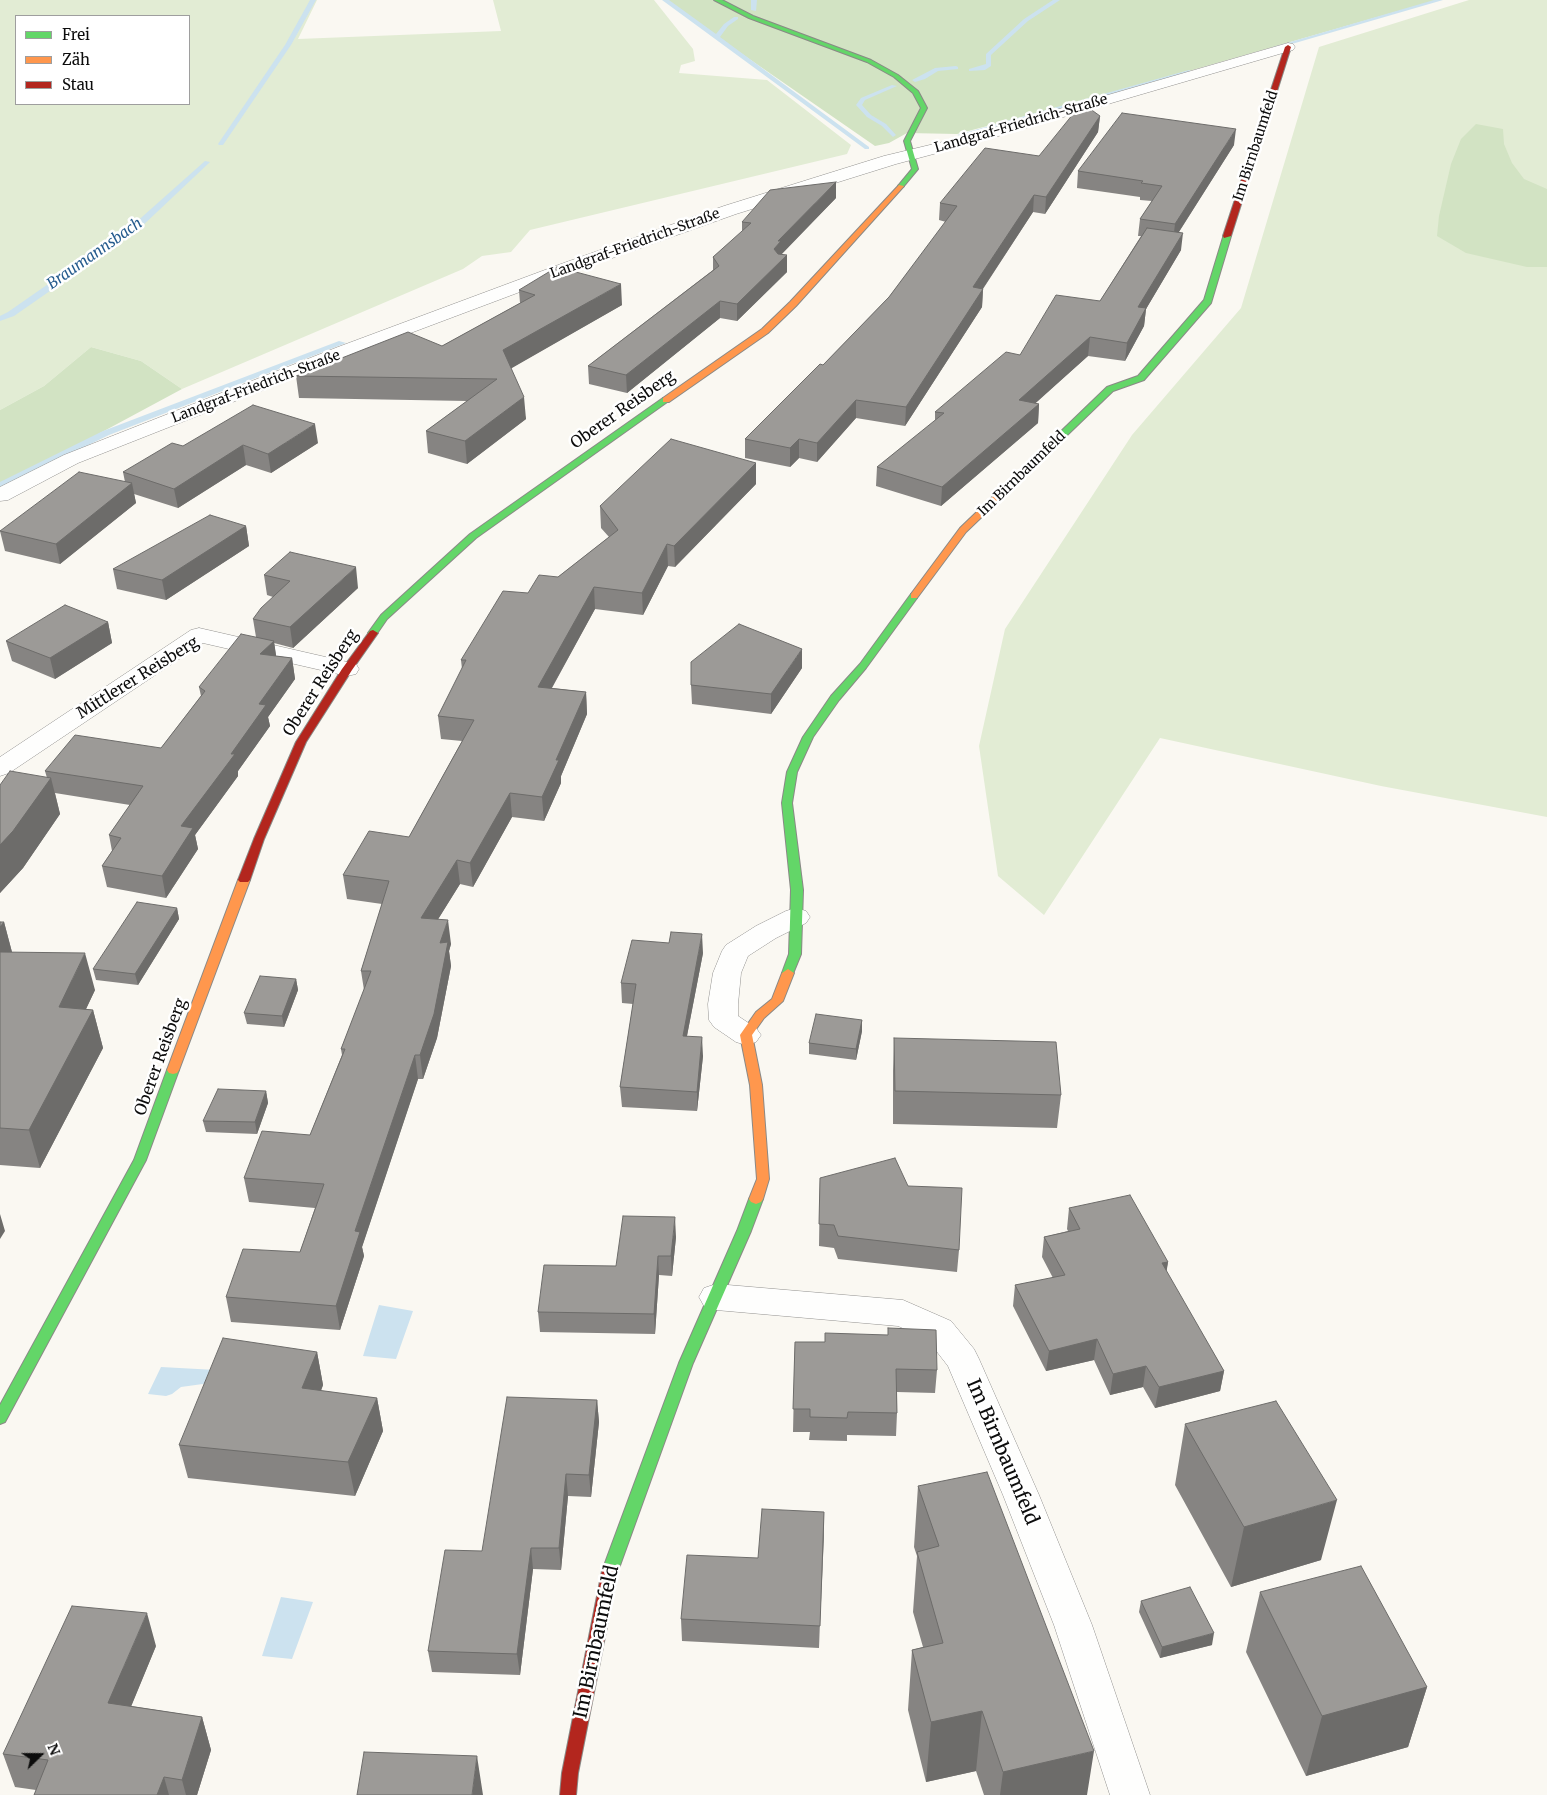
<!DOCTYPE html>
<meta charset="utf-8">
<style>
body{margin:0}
#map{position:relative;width:1547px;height:1795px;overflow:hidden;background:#faf8f2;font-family:Merriweather,serif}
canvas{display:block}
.legend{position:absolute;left:15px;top:15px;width:175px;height:90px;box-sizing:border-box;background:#fff;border:1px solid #9e9e9e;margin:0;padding:6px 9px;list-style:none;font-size:15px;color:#0c0c0c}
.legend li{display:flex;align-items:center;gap:10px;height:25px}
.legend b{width:25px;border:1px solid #9e9e9e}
.north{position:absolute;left:15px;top:1730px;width:50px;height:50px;-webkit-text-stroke:4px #fff;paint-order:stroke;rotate:68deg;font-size:14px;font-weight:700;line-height:20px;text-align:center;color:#0c0c0c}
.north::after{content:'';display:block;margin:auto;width:18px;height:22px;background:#0c0c0c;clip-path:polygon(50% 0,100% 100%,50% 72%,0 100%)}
</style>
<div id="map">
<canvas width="1547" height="1795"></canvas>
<ul class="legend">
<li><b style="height:6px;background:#63d668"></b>Frei</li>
<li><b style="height:6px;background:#ff974d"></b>Zäh</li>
<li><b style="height:6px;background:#b3261e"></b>Stau</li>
</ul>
<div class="north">N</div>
</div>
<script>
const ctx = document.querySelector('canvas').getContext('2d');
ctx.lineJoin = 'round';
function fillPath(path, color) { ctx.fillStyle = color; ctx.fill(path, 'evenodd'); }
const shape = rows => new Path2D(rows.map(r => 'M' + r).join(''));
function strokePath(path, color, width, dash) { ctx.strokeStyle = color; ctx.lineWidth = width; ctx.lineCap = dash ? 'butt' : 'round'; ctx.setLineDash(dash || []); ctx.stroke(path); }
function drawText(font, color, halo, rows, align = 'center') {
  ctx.font = font + ' Merriweather,serif'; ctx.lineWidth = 5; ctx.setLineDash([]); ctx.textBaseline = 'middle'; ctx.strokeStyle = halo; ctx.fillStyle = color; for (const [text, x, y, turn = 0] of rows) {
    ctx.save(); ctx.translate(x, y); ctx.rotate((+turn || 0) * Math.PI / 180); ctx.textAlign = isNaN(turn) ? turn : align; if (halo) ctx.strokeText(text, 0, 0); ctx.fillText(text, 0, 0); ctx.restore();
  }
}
const green = shape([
 [0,0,317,0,298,39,501,31,493,0,654,0,693,49,695,61,681,65,679,73,767,80,851,145,847,154,530,230,511,252,482,256,463,269,182,389,141,361,91,347,44,386,0,410],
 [16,16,189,16,189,104,16,104],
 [1469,0,1547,0,1547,817,1381,786,1160,738,1044,915,998,876,979,746,1005,629,1132,435,1241,308,1319,47]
]);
const forest = shape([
 [664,0,1437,0,1105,95,957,134,907,133,889,143,875,146],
 [1476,124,1503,129,1504,144,1512,163,1524,179,1547,189,1547,267,1527,267,1466,253,1437,236,1439,216,1451,164,1461,139],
 [91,347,141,361,182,389,0,487,0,410,44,386]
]);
const water = shape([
 [379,1305,413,1311,396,1359,363,1356],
 [161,1367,216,1370,210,1383,181,1387,172,1394,166,1396,148,1394],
 [281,1597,313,1602,292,1659,262,1656]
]);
const stream = shape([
 [310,0,316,0,291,45,223,145,219,145,218,144,285,45,310,0],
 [662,0,669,0,716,34,724,24,734,17,738,17,738,19,728,26,720,37,869,147,869,149,865,149,662,0],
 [751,0,757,0,756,11,751,10,751,0],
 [1053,0,1060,0,1028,21,991,55,991,66,985,70,969,71,969,69,986,64,986,54,1024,19,1053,0],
 [1434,0,1443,0,1278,48,1273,47,1434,0],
 [956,66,958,67,958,69,938,71,925,79,915,82,912,80,935,68,956,66],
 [1189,70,1191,71,1191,73,962,136,957,135,1189,70],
 [892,85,897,86,865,100,862,105,871,115,886,124,896,135,893,137,882,126,867,117,856,105,861,98,892,85],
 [205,161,210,162,139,229,14,316,0,321,0,316,8,312,133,225,205,161],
 [339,341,346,343,109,435,0,488,0,482,103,431,339,341]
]);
const street = shape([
 [1288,43,1293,44,1295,47,1293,50,971,144,896,164,736,214,573,272,352,355,78,463,8,500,0,501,0,487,64,455,338,347,561,264,724,206,884,156,959,138,1288,43],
 [199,628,356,664,359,669,356,674,347,676,203,643,9,773,0,776,0,757,191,630,199,628],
 [796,908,806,911,810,917,806,923,776,938,748,956,741,973,738,1004,738,1016,756,1028,761,1035,756,1042,746,1045,736,1042,714,1027,709,1020,708,1004,713,973,722,951,726,945,756,926,786,911,796,908],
 [716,1284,903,1300,951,1321,974,1349,979,1359,1039,1495,1092,1625,1150,1795,1110,1795,1054,1625,1003,1495,948,1366,927,1339,898,1326,716,1310,704,1306,699,1297,704,1288,716,1284]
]);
const fast = shape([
 [714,0,722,0,753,16,871,60,898,75,918,91,927,108,910,141,918,169,903,187,898,186,912,169,904,141,921,108,913,93,894,77,867,62,749,18,714,0],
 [1224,234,1231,236,1211,303,1144,380,1113,391,1060,442,1054,442,1054,438,1107,387,1138,376,1204,300,1224,234],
 [663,398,670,400,476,538,387,619,376,635,370,635,368,633,381,615,470,534,663,398],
 [914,593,917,594,917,598,866,668,839,700,813,737,797,772,792,803,803,890,801,954,792,976,784,976,782,973,789,954,791,890,782,803,787,772,803,737,831,696,860,664,911,594,914,593],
 [173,1066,177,1067,179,1070,146,1160,5,1422,0,1424,0,1405,134,1160,167,1070,169,1067,173,1066],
 [756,1194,761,1196,763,1199,751,1231,693,1363,618,1571,615,1576,610,1578,605,1576,602,1571,679,1363,737,1231,749,1199,751,1196,756,1194]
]);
const slow = shape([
 [899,185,904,186,796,306,768,333,669,402,663,402,663,398,762,329,790,302,899,185],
 [1057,437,1061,440,1060,442,966,532,917,598,911,598,911,594,960,528,1054,438,1057,437],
 [244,877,250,880,179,1070,177,1073,173,1074,169,1073,167,1070,238,880,244,877],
 [788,969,794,973,783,1001,764,1018,752,1035,762,1085,769,1179,763,1199,761,1202,756,1204,751,1202,749,1199,757,1179,750,1085,740,1035,756,1012,772,999,782,973,788,969]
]);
const jam = shape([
 [1288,45,1291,47,1231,236,1224,238,1223,236,1285,47,1288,45],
 [373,630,378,633,352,670,306,742,264,839,250,880,248,882,240,882,238,880,254,839,296,742,342,669,370,631,373,630],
 [610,1564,615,1566,618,1571,578,1773,576,1795,560,1795,562,1773,602,1571,605,1566,610,1564]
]);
const wall = shape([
 [1100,116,1098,132,1045,214,1033,212,983,289,982,307,905,426,856,418,817,462,799,458,790,467,745,458,745,439,823,365,889,297,946,222,939,220,940,203,1039,156],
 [1234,145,1179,232,1181,250,1146,309,1144,326,1125,361,1088,356,1035,403,1039,404,1038,423,941,506,876,486,877,467,935,421,935,412,1100,301,1141,236,1138,236,1140,219,1152,201,1140,200,1140,197,1077,188,1078,171],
 [836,198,781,254,787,272,737,321,720,318,627,393,589,384,588,366,713,270,713,257,742,232,742,222],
 [519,290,622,305,511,368,526,419,467,464,428,453,426,431,467,401,299,398,296,376,442,346,520,303],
 [318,443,271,473,246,465,178,508,134,494,136,503,60,564,5,551,0,531,125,482,123,472,183,446],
 [756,484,675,567,668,566,643,615,595,609,552,688,586,692,587,714,561,776,561,783,544,821,512,817,473,887,460,884,438,919,451,944,449,951,451,966,437,1038,423,1079,418,1079,362,1247,364,1256,340,1330,231,1322,226,1297,300,1252,315,1208,249,1202,244,1178,310,1135,342,1055,341,1049,364,990,361,971,382,904,347,899,343,875,409,837,462,741,441,739,438,716,462,669,461,660,528,593,558,577,609,537,601,528,600,506],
 [246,526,249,546,166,600,117,589,113,569],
 [264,575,358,588,293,648,274,643,276,656,292,658,295,679,268,717,270,726,238,771,238,776,195,835,198,849,166,898,107,887,102,866,112,851,109,835,130,805,55,793,60,814,23,868,0,893,0,785,47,778,45,771,161,748,201,696,199,687,256,637,253,619,273,597,267,595],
 [108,622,112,643,55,679,12,661,6,641],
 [802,668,771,714,692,704,691,685],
 [177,908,179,919,138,985,96,980,93,969],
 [0,922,4,922,12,952,95,990,86,1009,93,1010,103,1048,40,1168,0,1165],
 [703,953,687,1036,703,1056,697,1111,622,1107,620,1087,633,1004,622,1003,621,983],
 [296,979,298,990,284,1027,247,1024,244,1013],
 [862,1020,862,1031,856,1060,809,1054,809,1043],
 [894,1038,1061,1095,1057,1128,893,1124,893,1071],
 [266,1091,268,1103,257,1134,206,1132,203,1121],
 [820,1178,908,1186,959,1250,957,1272,838,1259,834,1248,819,1246],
 [1069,1208,1168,1262,1166,1272,1224,1371,1220,1391,1155,1408,1143,1387,1110,1395,1094,1360,1046,1371,1013,1306,1015,1285,1053,1278,1042,1257,1044,1237,1068,1231,1067,1229],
 [676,1237,672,1276,659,1275,655,1334,540,1332,538,1312,616,1266],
 [795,1342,937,1370,935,1393,897,1392,897,1413,896,1436,847,1435,847,1441,809,1440,810,1432,793,1432],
 [317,1352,323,1385,321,1391,377,1398,383,1431,355,1496,188,1478,179,1445],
 [597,1400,599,1422,591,1497,568,1496,561,1570,533,1569,520,1675,432,1672,428,1651,482,1551],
 [1185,1424,1321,1560,1231,1587,1175,1485],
 [918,1486,1087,1795,984,1795,976,1771,926,1782,908,1710,912,1650,923,1647,913,1612,917,1556,914,1547],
 [824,1512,819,1648,682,1641,681,1619,758,1558],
 [1260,1592,1427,1687,1408,1747,1306,1776,1246,1652],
 [1141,1601,1212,1645,1160,1658,1139,1612],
 [156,1646,131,1706,202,1717,211,1750,197,1795,34,1795,36,1790,15,1787,3,1754]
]);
const shadedWall = shape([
 [1100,116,1098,132,1045,214,1046,197],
 [1236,129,1234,145,1173,241,1175,224],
 [836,182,836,198,781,255,781,258,774,249,778,241],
 [1034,195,1033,212,972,305,973,287],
 [1183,233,1181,250,1146,309,1144,326,1125,361,1127,343,1138,307],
 [787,255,787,272,737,321,737,304],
 [621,284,622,305,505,372,503,350],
 [983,289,982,307,905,426,906,407],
 [720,301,720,318,627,393,626,375],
 [1090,337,1088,356,1018,419,1019,400],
 [524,397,526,419,467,464,465,441],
 [856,400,856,418,817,462,817,443],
 [1039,404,1038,423,941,506,942,487],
 [315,424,318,443,271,473,268,454],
 [799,439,799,458,790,467,790,448],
 [243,445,246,465,178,508,174,489],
 [756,463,756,484,675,567,674,546],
 [132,483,136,503,60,564,56,544],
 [246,526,249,546,166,600,162,580],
 [667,544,668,566,643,615,642,593],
 [356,567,358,588,293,648,290,627],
 [594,587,595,609,540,709,538,687],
 [108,622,112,643,55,679,50,658],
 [274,641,277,662,260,654],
 [802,649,802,668,771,714,771,694],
 [292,658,295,679,268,717,270,726,238,771,238,776,195,835,198,849,166,898,162,876,181,826,231,754,259,704],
 [586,692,587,714,561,776,561,783,544,821,542,797,556,760],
 [51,778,60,814,23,868,0,893,0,845],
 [510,793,512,817,473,887,470,863],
 [457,860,460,884,424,942,421,918],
 [177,908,179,919,138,985,135,974],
 [448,920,451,944,449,951,451,966,437,1038,423,1079,420,1055,440,943],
 [4,922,14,960,0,977,0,927],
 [702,934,703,953,683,1056,683,1036],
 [85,953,95,990,69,1045,59,1007],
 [296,979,298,990,284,1027,282,1016],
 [93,1010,103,1048,40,1168,29,1130],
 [862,1020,862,1031,856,1060,856,1049],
 [702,1037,703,1056,697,1111,697,1092],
 [415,1055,418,1079,362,1247,364,1256,340,1330,336,1306,355,1231],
 [266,1091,268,1103,257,1134,255,1122],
 [0,1214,5,1231,0,1239],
 [675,1217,676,1237,672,1276,671,1256],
 [658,1256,659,1275,655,1334,654,1314],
 [1168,1262,1165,1282,1162,1263],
 [1097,1339,1094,1360,1046,1371,1049,1351],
 [317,1352,323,1385,308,1422,302,1388],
 [1146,1366,1143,1387,1110,1395,1113,1374],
 [1224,1371,1220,1391,1155,1408,1159,1387],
 [377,1398,383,1431,355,1496,348,1462],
 [597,1400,599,1422,591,1497,589,1475],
 [566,1474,568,1496,561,1570,559,1548],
 [1337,1500,1321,1560,1231,1587,1244,1527],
 [824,1512,824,1535,819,1648,820,1626],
 [531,1548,533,1569,520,1675,517,1654],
 [147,1613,156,1646,119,1736,108,1703],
 [1214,1633,1212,1645,1160,1658,1162,1647],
 [1427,1687,1408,1747,1306,1776,1322,1716],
 [982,1711,976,1771,926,1782,931,1722],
 [202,1717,211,1750,197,1795,186,1795,182,1780],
 [1094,1751,1087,1795,1000,1795,1003,1772],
 [477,1756,483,1795,472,1795],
 [164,1777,169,1795,157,1795]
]);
const building = shape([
 [1082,103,1100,116,1046,197,1034,195,973,287,983,289,906,407,856,400,817,443,799,439,790,448,745,439,820,364,823,365,889,297,957,206,940,203,985,148,1039,156,1082,103],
 [1122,113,1236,129,1175,224,1140,219,1162,186,1141,183,1143,181,1078,171,1122,113],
 [836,182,778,241,781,241,774,249,778,254,787,255,737,304,720,301,626,375,588,366,719,266,713,257,751,223,742,222,770,190,836,182],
 [1147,228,1183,233,1138,307,1146,308,1127,343,1090,337,1019,400,1039,404,942,487,877,467,944,413,935,412,1006,352,1020,355,1056,295,1100,301,1147,228],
 [557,267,621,284,503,350,524,397,465,441,426,431,497,379,296,376,408,332,442,346,535,295,519,290,557,267],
 [253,405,315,424,268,454,243,445,174,489,123,472,172,443,183,446,253,405],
 [671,439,756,463,674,546,667,544,642,593,594,587,538,687,586,692,556,760,559,760,542,797,510,793,470,863,457,860,421,918,448,920,440,943,448,942,434,1014,420,1055,415,1055,355,1231,360,1232,336,1306,226,1297,243,1249,300,1252,324,1184,244,1178,262,1131,310,1135,345,1049,341,1049,371,971,361,971,389,881,343,875,369,831,409,837,474,720,438,716,466,660,461,660,503,591,528,593,539,575,558,577,618,530,600,506,671,439],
 [79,472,132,483,56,544,0,531,79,472],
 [210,515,246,526,162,580,113,569,210,515],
 [290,552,356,567,290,627,253,619,261,608,290,581,264,575,290,552],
 [65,605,108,622,50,658,6,641,65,605],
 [739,624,802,649,771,694,691,685,691,662,739,624],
 [241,634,274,641,260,654,292,658,259,704,266,705,231,754,235,754,181,826,193,828,162,876,102,866,121,838,109,835,143,786,45,771,75,735,161,748,205,691,199,687,241,634],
 [10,771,51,778,13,831,0,845,0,785,10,771],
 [137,902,177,908,135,974,93,969,137,902],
 [0,922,4,922,0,927,0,922],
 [671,932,702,934,683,1036,702,1037,697,1092,620,1087,636,984,621,983,632,940,669,943,671,932],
 [0,952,85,953,59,1007,93,1010,29,1130,0,1128,0,952],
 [260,976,296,979,282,1016,244,1013,260,976],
 [816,1014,862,1020,856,1049,809,1043,816,1014],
 [894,1038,1056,1042,1061,1095,895,1091,894,1038],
 [218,1089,266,1091,255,1122,203,1121,218,1089],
 [895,1158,908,1186,962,1188,959,1250,838,1236,834,1225,819,1224,820,1178,895,1158],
 [1130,1195,1168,1262,1162,1263,1224,1371,1159,1387,1146,1366,1113,1374,1097,1339,1049,1351,1015,1285,1065,1275,1044,1237,1080,1229,1069,1208,1130,1195],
 [623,1216,675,1217,671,1256,658,1256,654,1314,538,1312,544,1265,616,1266,623,1216],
 [888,1328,936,1330,937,1370,896,1369,897,1413,848,1412,847,1418,810,1417,810,1409,793,1409,795,1342,825,1342,825,1333,888,1335,888,1328],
 [223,1338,317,1352,302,1388,377,1398,348,1462,179,1445,223,1338],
 [507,1397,597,1400,589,1475,566,1474,559,1548,531,1548,517,1654,428,1651,445,1550,482,1551,507,1397],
 [1276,1401,1337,1500,1244,1527,1185,1424,1276,1401],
 [987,1472,1094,1751,1003,1772,982,1711,931,1722,912,1650,943,1643,917,1552,939,1546,918,1486,987,1472],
 [762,1509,824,1512,820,1626,681,1619,687,1555,758,1558,762,1509],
 [1361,1566,1427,1687,1322,1716,1260,1592,1361,1566],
 [1190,1587,1214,1633,1162,1647,1141,1601,1190,1587],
 [72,1606,147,1613,108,1703,202,1717,182,1780,164,1777,157,1795,34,1795,48,1760,3,1754,72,1606],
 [364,1752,477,1756,472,1795,357,1795,364,1752]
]);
const farStreetnames = [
 ["Landgraf-Friedrich-Straße",1021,124,-16],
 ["Im Birnbaumfeld",1256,146,-72],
 ["Landgraf-Friedrich-Straße",635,244,-20],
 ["Landgraf-Friedrich-Straße",256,387,-21],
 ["Im Birnbaumfeld",1022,474,-44]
];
const farWaternames = [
 ["Braumannsbach",95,254,-35]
];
const streetNames = [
 ["Oberer Reisberg",623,410,-35],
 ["Mittlerer Reisberg",138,678,-32],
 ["Oberer Reisberg",321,683,-57],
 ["Oberer Reisberg",161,1057,-70]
];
const nearStreetnames = [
 ["Im Birnbaumfeld",1002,1452,67],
 ["Im Birnbaumfeld",597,1642,-78]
];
fillPath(green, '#e2ecd4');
fillPath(forest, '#d2e3c3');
fillPath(water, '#cce2ef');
fillPath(stream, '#cce2ef');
strokePath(street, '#939290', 1);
strokePath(fast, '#8a8986', 2);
strokePath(slow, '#8a8986', 2);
strokePath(jam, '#8a8986', 2);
fillPath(street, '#fefefd');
fillPath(fast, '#63d668');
fillPath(slow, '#ff974d');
fillPath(jam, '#b3261e');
fillPath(wall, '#868482');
fillPath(shadedWall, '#6d6c6a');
fillPath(building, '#9c9a97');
strokePath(building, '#6d6c6a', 1);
drawText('14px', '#0c0c0c', '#fff', farStreetnames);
drawText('italic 15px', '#265c8e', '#fff', farWaternames);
drawText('16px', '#0c0c0c', '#fff', streetNames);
drawText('19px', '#0c0c0c', '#fff', nearStreetnames);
</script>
